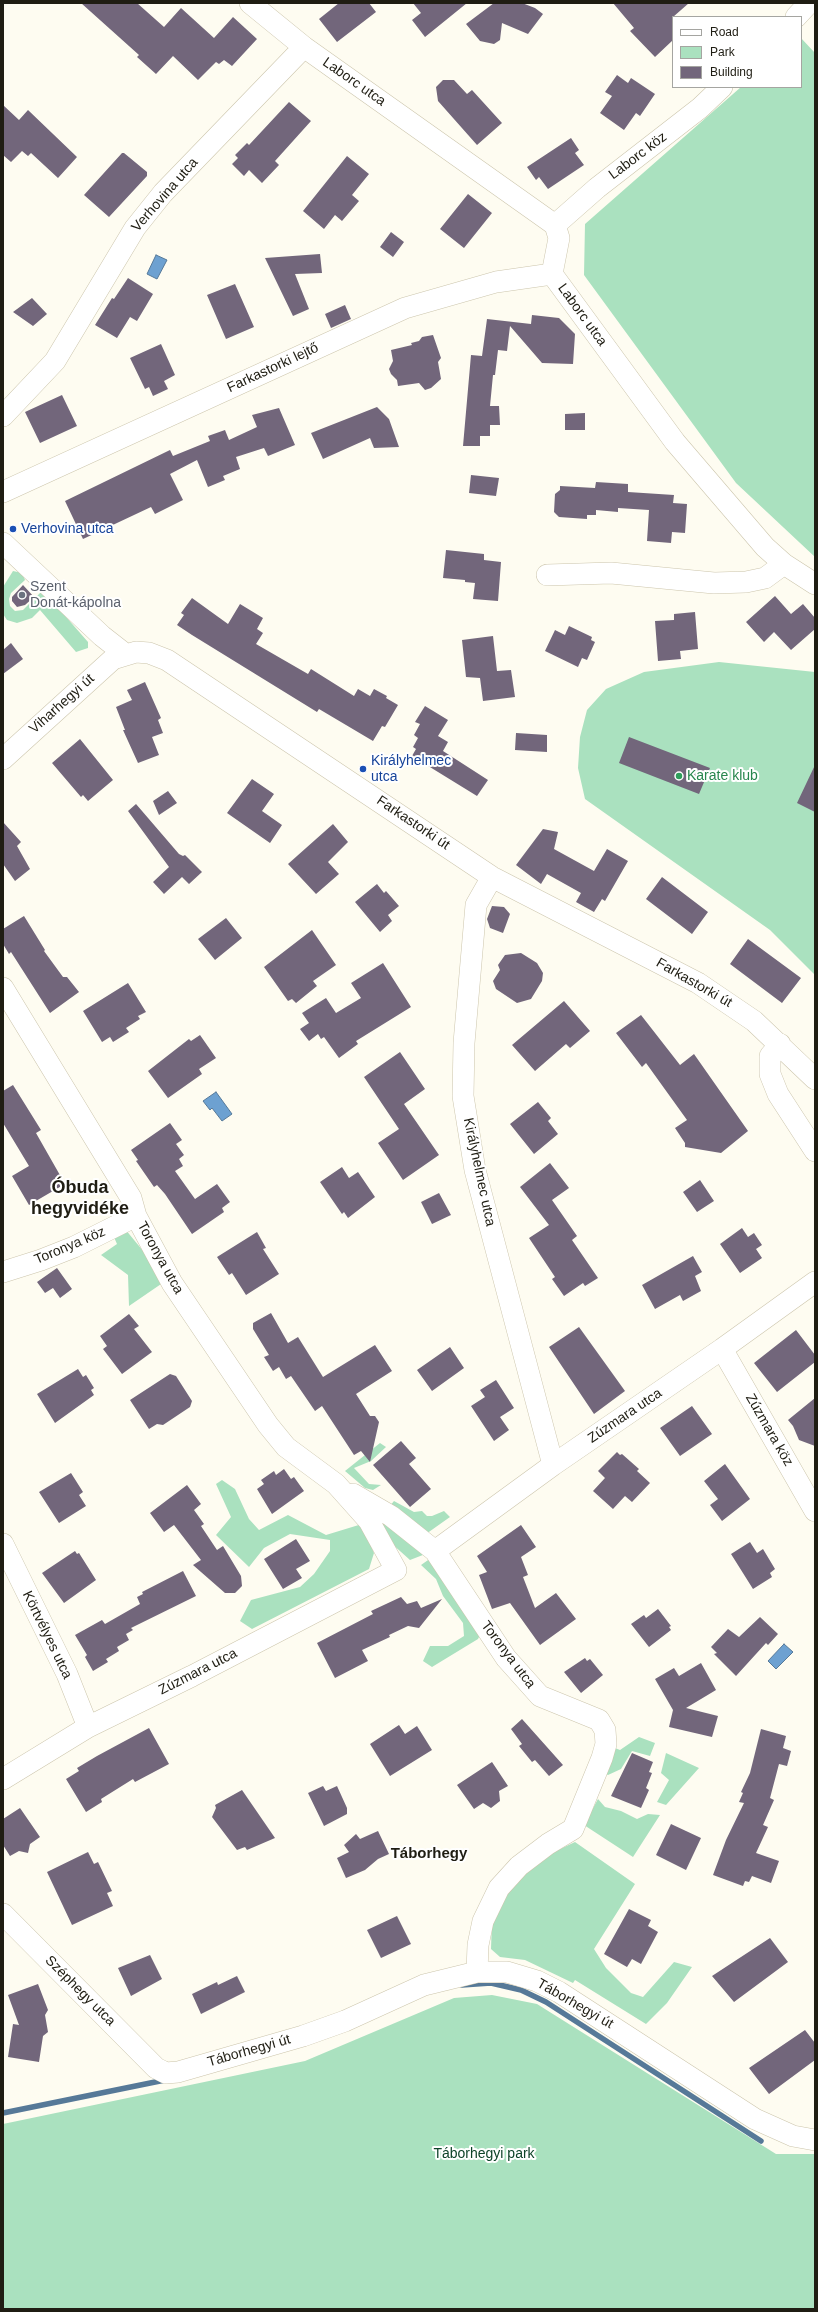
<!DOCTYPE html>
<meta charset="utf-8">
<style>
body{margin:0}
#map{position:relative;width:818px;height:2312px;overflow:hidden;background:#fefcf1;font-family:Arial,sans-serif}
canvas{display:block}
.frame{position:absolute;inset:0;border:4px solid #1f1d13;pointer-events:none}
.legend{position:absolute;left:672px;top:16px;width:130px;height:72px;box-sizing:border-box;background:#fff;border:1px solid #a5a5a1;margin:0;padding:5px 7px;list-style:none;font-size:12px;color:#1f1d13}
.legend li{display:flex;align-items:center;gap:8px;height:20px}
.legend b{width:20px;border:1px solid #a5a5a1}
</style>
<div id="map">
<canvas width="818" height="2312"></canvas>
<div class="frame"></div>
<ul class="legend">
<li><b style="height:5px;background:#fff"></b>Road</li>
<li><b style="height:11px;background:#aae1bf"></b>Park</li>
<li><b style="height:11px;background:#72667b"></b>Building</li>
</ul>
</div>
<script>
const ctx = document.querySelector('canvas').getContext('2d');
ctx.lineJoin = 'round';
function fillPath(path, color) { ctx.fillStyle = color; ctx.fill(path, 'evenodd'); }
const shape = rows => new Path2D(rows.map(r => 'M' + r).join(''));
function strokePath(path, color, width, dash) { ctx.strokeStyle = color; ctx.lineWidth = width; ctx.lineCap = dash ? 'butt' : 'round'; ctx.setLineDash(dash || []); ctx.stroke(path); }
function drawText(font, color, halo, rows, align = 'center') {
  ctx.font = font + ' Arial,sans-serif'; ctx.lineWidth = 4; ctx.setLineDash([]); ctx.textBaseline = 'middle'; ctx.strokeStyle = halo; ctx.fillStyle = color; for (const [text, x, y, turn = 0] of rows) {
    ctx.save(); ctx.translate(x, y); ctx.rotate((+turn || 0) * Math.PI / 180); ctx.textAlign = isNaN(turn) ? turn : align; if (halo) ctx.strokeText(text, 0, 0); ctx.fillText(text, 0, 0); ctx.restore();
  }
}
const green = shape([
 [801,38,815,53,815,557,736,483,584,275,585,224,741,87,801,87],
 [13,571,22,573,25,580,11,593,9,599,10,606,15,611,23,610,40,593,45,593,88,642,88,648,76,652,40,610,32,618,17,623,7,620,3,614,3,587],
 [719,662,815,672,815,975,770,930,585,799,578,768,580,737,587,710,606,689,644,672],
 [125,1229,153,1263,164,1282,129,1306,128,1275,101,1255,117,1244,113,1235],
 [380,1443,386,1447,371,1461,354,1468,369,1484,381,1485,373,1490,365,1488,345,1471],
 [222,1480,235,1489,249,1519,259,1530,288,1515,326,1535,362,1524,374,1553,369,1569,252,1629,240,1621,251,1600,300,1587,314,1574,330,1551,330,1540,290,1534,264,1548,249,1567,216,1535,231,1517,216,1484],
 [394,1501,414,1512,422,1511,427,1516,432,1516,444,1511,450,1517,426,1534,389,1507],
 [385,1516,428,1553,410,1560,381,1534,378,1522],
 [431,1558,482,1631,478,1639,432,1667,423,1661,430,1646,448,1646,464,1636,463,1623,443,1596,436,1579,421,1565],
 [639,1737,655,1743,650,1756,632,1751,621,1769,608,1775,602,1772,610,1746,620,1750],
 [666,1753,699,1768,666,1805,657,1802,669,1780,661,1773],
 [598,1799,605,1807,621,1811,637,1819,648,1814,660,1815,633,1857,584,1825],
 [575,1842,635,1884,594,1949,606,1968,631,1993,643,1997,674,1962,692,1967,667,2003,646,2024,575,1980,573,1983,525,1960,500,1957,491,1949,492,1920,510,1886,543,1857],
 [492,1995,537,2004,776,2154,815,2154,815,2309,3,2309,3,2124,305,2061,454,1998]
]);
const water = shape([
 [156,255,167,260,157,279,147,274,156,255],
 [216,1092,232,1114,222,1121,212,1108,210,1110,203,1101,216,1092],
 [784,1644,793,1652,776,1669,768,1661,784,1644]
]);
const stream = shape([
 [462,1985,491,1983,521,1990,546,2002,761,2141],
 [3,2113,165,2080]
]);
const building = shape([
 [81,3,137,3,164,27,181,8,214,38,233,17,257,39,232,66,224,60,219,64,216,62,198,80,173,56,156,74,137,57,139,55],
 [339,3,369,3,376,12,337,42,319,19],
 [413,3,467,3,425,37,412,20,421,13],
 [494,3,522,3,535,8,543,14,528,34,502,23,500,40,494,44,480,41,466,24],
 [613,3,689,3,673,17,673,40,655,57,630,31,634,28],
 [617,75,628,83,631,78,655,94,640,116,636,113,624,130,600,113,612,96,605,92],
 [443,80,454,80,467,94,472,90,502,123,477,145,438,101,436,87],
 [289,102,311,121,275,161,279,165,262,183,249,170,244,176,232,164,238,158,235,155,247,143,249,145],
 [3,105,19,120,28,110,77,157,58,178,31,153,28,156,22,151,11,162,3,155],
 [571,138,579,150,575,153,584,165,548,189,539,177,536,180,527,167],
 [122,153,124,153,147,172,147,176,109,217,84,195],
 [347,156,369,174,352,195,359,201,342,221,335,215,324,229,303,211],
 [468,194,492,213,464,248,440,229],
 [391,232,404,242,393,257,380,247],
 [320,254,322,273,295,274,309,309,293,316,265,258],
 [128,278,153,294,137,321,130,317,117,338,95,325,112,298,114,299],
 [235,284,254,327,226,339,207,295],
 [32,298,47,314,33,326,13,312],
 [345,305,351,319,331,328,325,314],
 [532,315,559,318,575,334,573,364,542,363,510,326,507,351,498,350,495,375,493,375,490,406,499,406,500,425,490,425,490,436,480,436,480,446,463,446,471,355,482,356,487,319,531,324],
 [433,335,441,358,438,362,441,379,431,388,425,390,419,383,398,386,397,380,391,374,389,369,393,361,391,350,412,345,411,343,419,341,422,337],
 [161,344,175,375,164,381,168,389,153,396,149,387,145,389,130,358],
 [62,395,77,426,40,443,25,412],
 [377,407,389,419,399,447,374,448,370,438,323,459,311,433],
 [279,408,295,445,268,456,264,448,236,457,240,469,223,476,225,480,208,487,197,460,170,474,183,500,155,514,151,507,83,539,65,501,170,450,173,456,210,441,208,436,225,430,229,440,257,427,252,415],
 [585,413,585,430,565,430,565,414],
 [471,475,499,478,496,496,469,493],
 [596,482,628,484,628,492,674,495,673,503,687,504,685,533,672,532,671,543,647,541,649,510,618,508,618,512,596,510,596,515,587,515,587,519,559,517,554,512,555,494,560,490,560,486,595,488],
 [446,550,484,554,484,560,501,562,498,601,473,599,475,583,465,582,465,580,443,578],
 [23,585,34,597,25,605,17,607,12,601,12,597],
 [775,596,791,614,803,604,815,618,815,629,791,650,774,632,764,642,746,622],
 [192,598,228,624,240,604,263,618,257,629,263,633,256,644,308,674,311,669,354,696,358,689,370,696,374,689,387,696,386,698,398,705,385,727,382,726,373,741,319,709,317,712,192,635,177,625,184,615,181,613],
 [695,612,698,649,680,651,681,659,658,661,655,621,674,620,674,614],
 [569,626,592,637,591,640,595,642,587,660,582,658,578,667,545,651,555,630,565,635],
 [493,636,497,671,511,670,515,697,483,701,480,678,466,677,462,640],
 [11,643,23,659,3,674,3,650],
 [145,682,161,718,158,720,163,733,152,737,159,755,138,763,123,730,125,730,116,707,132,700,127,690],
 [425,706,448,720,438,736,448,742,443,751,488,780,477,796,412,756,416,749,413,747,418,738,414,735,420,724,415,722],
 [516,733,547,735,547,752,515,750],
 [629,737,710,768,699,794,619,763],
 [80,739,113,780,88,801,83,795,81,797,52,763],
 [815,765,815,812,797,803],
 [252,779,274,794,262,811,282,825,270,843,227,813],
 [168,791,177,803,159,815,153,801],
 [136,804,179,854,183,856,185,855,202,872,189,884,182,877,164,894,153,882,169,867,128,811],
 [3,822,21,842,17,846,30,869,15,881,3,864],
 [333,824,348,842,328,862,339,874,316,894,288,864],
 [543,829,558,832,554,849,594,871,607,849,628,861,605,901,602,899,594,912,576,902,581,893,547,874,541,884,516,865],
 [662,877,708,912,692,934,646,899],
 [377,884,384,893,386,891,399,906,388,915,392,921,380,932,355,902],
 [492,906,504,907,510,914,503,933,490,928,487,919],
 [24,916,45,950,44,951,63,977,67,977,79,992,50,1013,11,952,9,954,3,944,3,929],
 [226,918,242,938,215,960,198,939],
 [312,930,336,965,313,981,317,986,296,1003,292,999,288,1001,264,967],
 [748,939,801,978,782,1003,730,964],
 [521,953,537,963,543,973,542,981,531,999,517,1003,496,989,493,981,500,970,498,965,505,955],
 [383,963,411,1007,356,1041,358,1044,339,1058,324,1037,321,1039,318,1034,309,1041,300,1029,309,1023,302,1013,326,998,336,1013,361,998,351,983],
 [128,983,146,1012,138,1016,140,1019,126,1028,129,1032,113,1042,110,1037,102,1042,83,1011],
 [564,1001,590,1031,570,1048,566,1044,535,1071,512,1045],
 [641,1015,680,1065,694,1054,748,1131,721,1153,685,1147,685,1143,675,1128,687,1120,646,1063,642,1067,616,1033],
 [200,1035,216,1058,199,1069,202,1074,168,1098,148,1071,189,1039,191,1041],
 [400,1052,425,1089,404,1104,439,1155,403,1180,378,1143,399,1129,364,1077],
 [13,1085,41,1130,36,1133,65,1184,29,1205,12,1176,29,1166,3,1123,3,1091],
 [538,1102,551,1118,548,1121,558,1134,534,1154,510,1124],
 [170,1123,182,1140,176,1144,184,1155,179,1159,183,1166,175,1171,195,1199,217,1184,230,1202,222,1208,224,1212,192,1234,165,1194,157,1185,154,1187,136,1161,138,1160,131,1150],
 [550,1163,569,1188,552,1200,577,1236,572,1240,598,1278,585,1286,583,1283,564,1296,552,1279,555,1277,529,1238,549,1225,520,1187],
 [342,1167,349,1178,358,1172,375,1197,348,1218,344,1212,342,1214,320,1182],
 [700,1180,714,1201,697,1212,683,1192],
 [439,1193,451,1215,432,1224,421,1202],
 [742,1228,748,1237,754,1233,762,1245,756,1249,762,1258,740,1273,720,1244],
 [257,1232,266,1248,263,1249,279,1274,246,1295,232,1273,229,1275,217,1257],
 [693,1256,702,1272,695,1276,701,1291,683,1301,680,1295,655,1309,642,1285],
 [57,1268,72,1289,60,1298,53,1288,45,1293,37,1282],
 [271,1313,288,1343,298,1337,323,1377,375,1345,392,1371,356,1394,370,1416,375,1416,379,1422,370,1462,361,1451,354,1455,322,1406,315,1411,291,1376,286,1379,279,1367,273,1371,264,1357,269,1355,253,1329,253,1323],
 [129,1314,139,1326,134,1329,152,1352,122,1374,103,1349,107,1346,100,1336],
 [579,1327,625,1391,594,1414,549,1347],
 [796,1330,815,1355,815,1362,777,1392,754,1363],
 [450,1347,464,1368,432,1391,417,1370],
 [78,1369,83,1377,86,1375,94,1388,91,1390,94,1395,55,1423,37,1394],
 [170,1374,176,1376,192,1401,190,1407,163,1425,157,1424,149,1429,130,1400],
 [496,1380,514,1408,500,1417,509,1430,494,1441,471,1406,485,1397,480,1390],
 [815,1398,815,1446,799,1440,793,1426,788,1420],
 [692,1406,712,1434,680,1456,660,1428],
 [401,1441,416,1458,409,1464,431,1489,410,1507,373,1465],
 [617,1452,620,1455,622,1454,639,1469,637,1471,650,1483,632,1502,625,1496,613,1509,593,1491,605,1478,598,1471],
 [725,1464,750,1499,722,1521,710,1505,718,1499,704,1481],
 [284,1469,291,1479,294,1477,304,1491,272,1514,257,1489,264,1484,261,1480,274,1471,276,1475],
 [71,1473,83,1492,79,1495,86,1506,59,1523,39,1492],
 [187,1485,201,1504,194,1510,204,1524,201,1526,217,1550,223,1546,241,1576,242,1586,235,1593,225,1593,193,1565,201,1560,174,1525,164,1532,150,1513],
 [521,1525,536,1547,521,1557,528,1575,523,1577,535,1608,556,1593,576,1619,540,1645,510,1603,492,1609,479,1575,487,1572,477,1556],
 [296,1539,310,1561,296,1569,302,1578,283,1589,264,1559],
 [750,1542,757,1553,763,1549,775,1569,770,1573,772,1577,753,1589,731,1554],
 [75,1551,77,1554,79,1553,96,1580,64,1603,42,1573],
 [183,1571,196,1596,131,1628,133,1630,126,1634,129,1640,117,1647,119,1651,106,1659,108,1662,93,1671,85,1657,87,1655,75,1635,102,1620,105,1624,140,1604,137,1597,143,1594,142,1592],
 [401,1597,407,1604,417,1601,421,1608,442,1599,419,1628,408,1626,389,1635,390,1637,362,1650,368,1661,335,1678,317,1643,373,1614,371,1611],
 [658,1609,671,1626,669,1627,671,1630,649,1647,631,1624,644,1615,646,1618],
 [760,1617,778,1634,768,1645,766,1643,736,1676,714,1654,717,1653,711,1647,728,1629,739,1637],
 [585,1658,587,1661,590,1659,603,1675,581,1693,564,1672],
 [701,1663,716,1690,686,1708,718,1716,712,1737,669,1727,673,1710,655,1679,674,1668,679,1676],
 [522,1719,563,1765,549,1776,535,1760,532,1762,519,1746,522,1744,511,1729],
 [399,1725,405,1734,417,1726,432,1750,390,1776,370,1744],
 [149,1728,169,1764,135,1782,133,1779,101,1799,102,1802,86,1812,66,1779,79,1771,77,1768,97,1756],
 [761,1729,786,1736,783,1748,791,1751,787,1766,779,1764,770,1798,774,1800,763,1825,768,1827,756,1853,779,1861,771,1883,752,1876,749,1882,745,1881,743,1886,713,1875,726,1840,744,1803,739,1802,743,1793,741,1792,750,1773],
 [632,1753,653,1762,649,1772,652,1773,646,1788,649,1790,641,1808,611,1796],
 [492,1762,508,1786,499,1791,500,1801,491,1808,483,1803,474,1809,457,1785],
 [323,1786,326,1791,337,1786,347,1808,347,1814,324,1826,308,1793],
 [242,1790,275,1838,247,1850,245,1847,237,1850,212,1817,216,1808,215,1805],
 [20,1808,40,1837,30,1844,28,1853,19,1851,10,1856,3,1845,3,1819],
 [671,1824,701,1838,686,1870,656,1855],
 [378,1831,389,1854,378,1859,365,1870,346,1878,337,1858,349,1852,344,1845,356,1834,360,1839],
 [88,1852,94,1864,98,1862,112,1891,107,1893,113,1906,72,1925,47,1872],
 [629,1909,651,1920,648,1926,658,1932,641,1964,632,1959,627,1967,604,1954],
 [397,1916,411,1944,381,1958,367,1930],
 [770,1938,788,1962,734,2002,712,1976],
 [150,1955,162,1979,131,1996,118,1968],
 [237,1976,245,1992,201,2014,192,1994,217,1982,218,1985],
 [38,1984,48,2010,45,2015,48,2032,43,2036,39,2062,8,2057,13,2024,19,2025,8,1995],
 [805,2030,815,2043,815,2060,769,2094,749,2068]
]);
const minor = shape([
 [250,3,304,47,555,225,559,238,552,274,675,442,765,547,784,564,815,584],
 [796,17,809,3],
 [555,225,597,188,700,108,722,87],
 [3,416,55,361,135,228,163,193,304,47],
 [3,492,405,308,496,282,552,274],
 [3,543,102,636,125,654],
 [547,575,611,573,714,583,746,582,765,578,784,564],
 [3,759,113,659,136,652,149,653,167,660,492,877,698,983,754,1021,815,1079],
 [492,877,476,905,464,1043,463,1096,475,1170,553,1465],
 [3,988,131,1198,136,1216,172,1283,268,1425,286,1447,336,1484,369,1521,396,1570,192,1676,88,1727,3,1779],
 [780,1044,770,1056,770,1074,778,1094,815,1151],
 [3,1272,41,1260,74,1247,136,1216],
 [722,1349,815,1511],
 [353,1494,391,1516,435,1551,506,1658,540,1696,599,1720,605,1730,606,1744,602,1758,573,1829,548,1844,519,1866,499,1888,483,1921,478,1945,477,1972],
 [3,1544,67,1674,88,1727],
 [435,1551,553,1465,722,1349,815,1282],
 [3,1914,156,2068,166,2073,178,2072,303,2036,345,2021,424,1985,477,1972,507,1972,537,1981,559,1992,755,2119,793,2136,815,2140]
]);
const markers = [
 [13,529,4,"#1a4fb4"],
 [22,595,4,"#6b7280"],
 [363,769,4,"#1a4fb4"],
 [679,776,4,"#2e9e5b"]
];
const streetNames = [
 ["Laborc utca",354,82,35],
 ["Laborc köz",638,156,-37],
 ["Verhovina utca",165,195,-49],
 ["Laborc utca",582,315,54],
 ["Farkastorki lejtő",273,368,-25],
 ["Viharhegyi út",62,704,-42],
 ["Farkastorki út",413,823,34],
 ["Farkastorki út",694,983,30],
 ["Királyhelmec utca",479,1172,78],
 ["Toronya köz",70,1246,-23],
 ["Toronya utca",160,1258,61],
 ["Zúzmara utca",625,1416,-34],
 ["Zúzmara köz",769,1430,60],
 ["Körtvélyes utca",47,1635,64],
 ["Toronya utca",508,1655,53],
 ["Zúzmara utca",198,1672,-27],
 ["Széphegy utca",80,1991,45],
 ["Táborhegyi út",575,2004,30],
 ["Táborhegyi út",249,2051,-16]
];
const transitNames = [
 ["Verhovina utca",21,529],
 ["Királyhelmec",371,761],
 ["utca",371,777]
];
const worshipNames = [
 ["Szent",30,587],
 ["Donát-kápolna",30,603]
];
const leisureNames = [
 ["Karate klub",687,776]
];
const parkNames = [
 ["Táborhegyi park",484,2154]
];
const neighbourhoodNames = [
 ["Táborhegy",429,1854]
];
const districtNames = [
 ["Óbuda",80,1188],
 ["hegyvidéke",80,1209]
];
fillPath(green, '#aae1bf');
fillPath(water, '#6da1d1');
strokePath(water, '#567998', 1);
strokePath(stream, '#567998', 5.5);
fillPath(building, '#72667b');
strokePath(minor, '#ccc5ac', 22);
strokePath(minor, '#fff', 21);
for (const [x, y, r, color] of markers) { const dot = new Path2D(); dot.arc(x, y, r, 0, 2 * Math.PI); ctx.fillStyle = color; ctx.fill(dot); strokePath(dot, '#fff', 1.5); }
drawText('14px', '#1f1d13', '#fff', streetNames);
drawText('14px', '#164399', '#fff', transitNames, 'left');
drawText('14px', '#5b616d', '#fff', worshipNames, 'left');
drawText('14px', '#27864d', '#fff', leisureNames, 'left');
drawText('14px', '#0d4328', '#fff', parkNames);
drawText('bold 15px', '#1f1d13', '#fff', neighbourhoodNames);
drawText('bold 18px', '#1f1d13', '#fff', districtNames);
</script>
